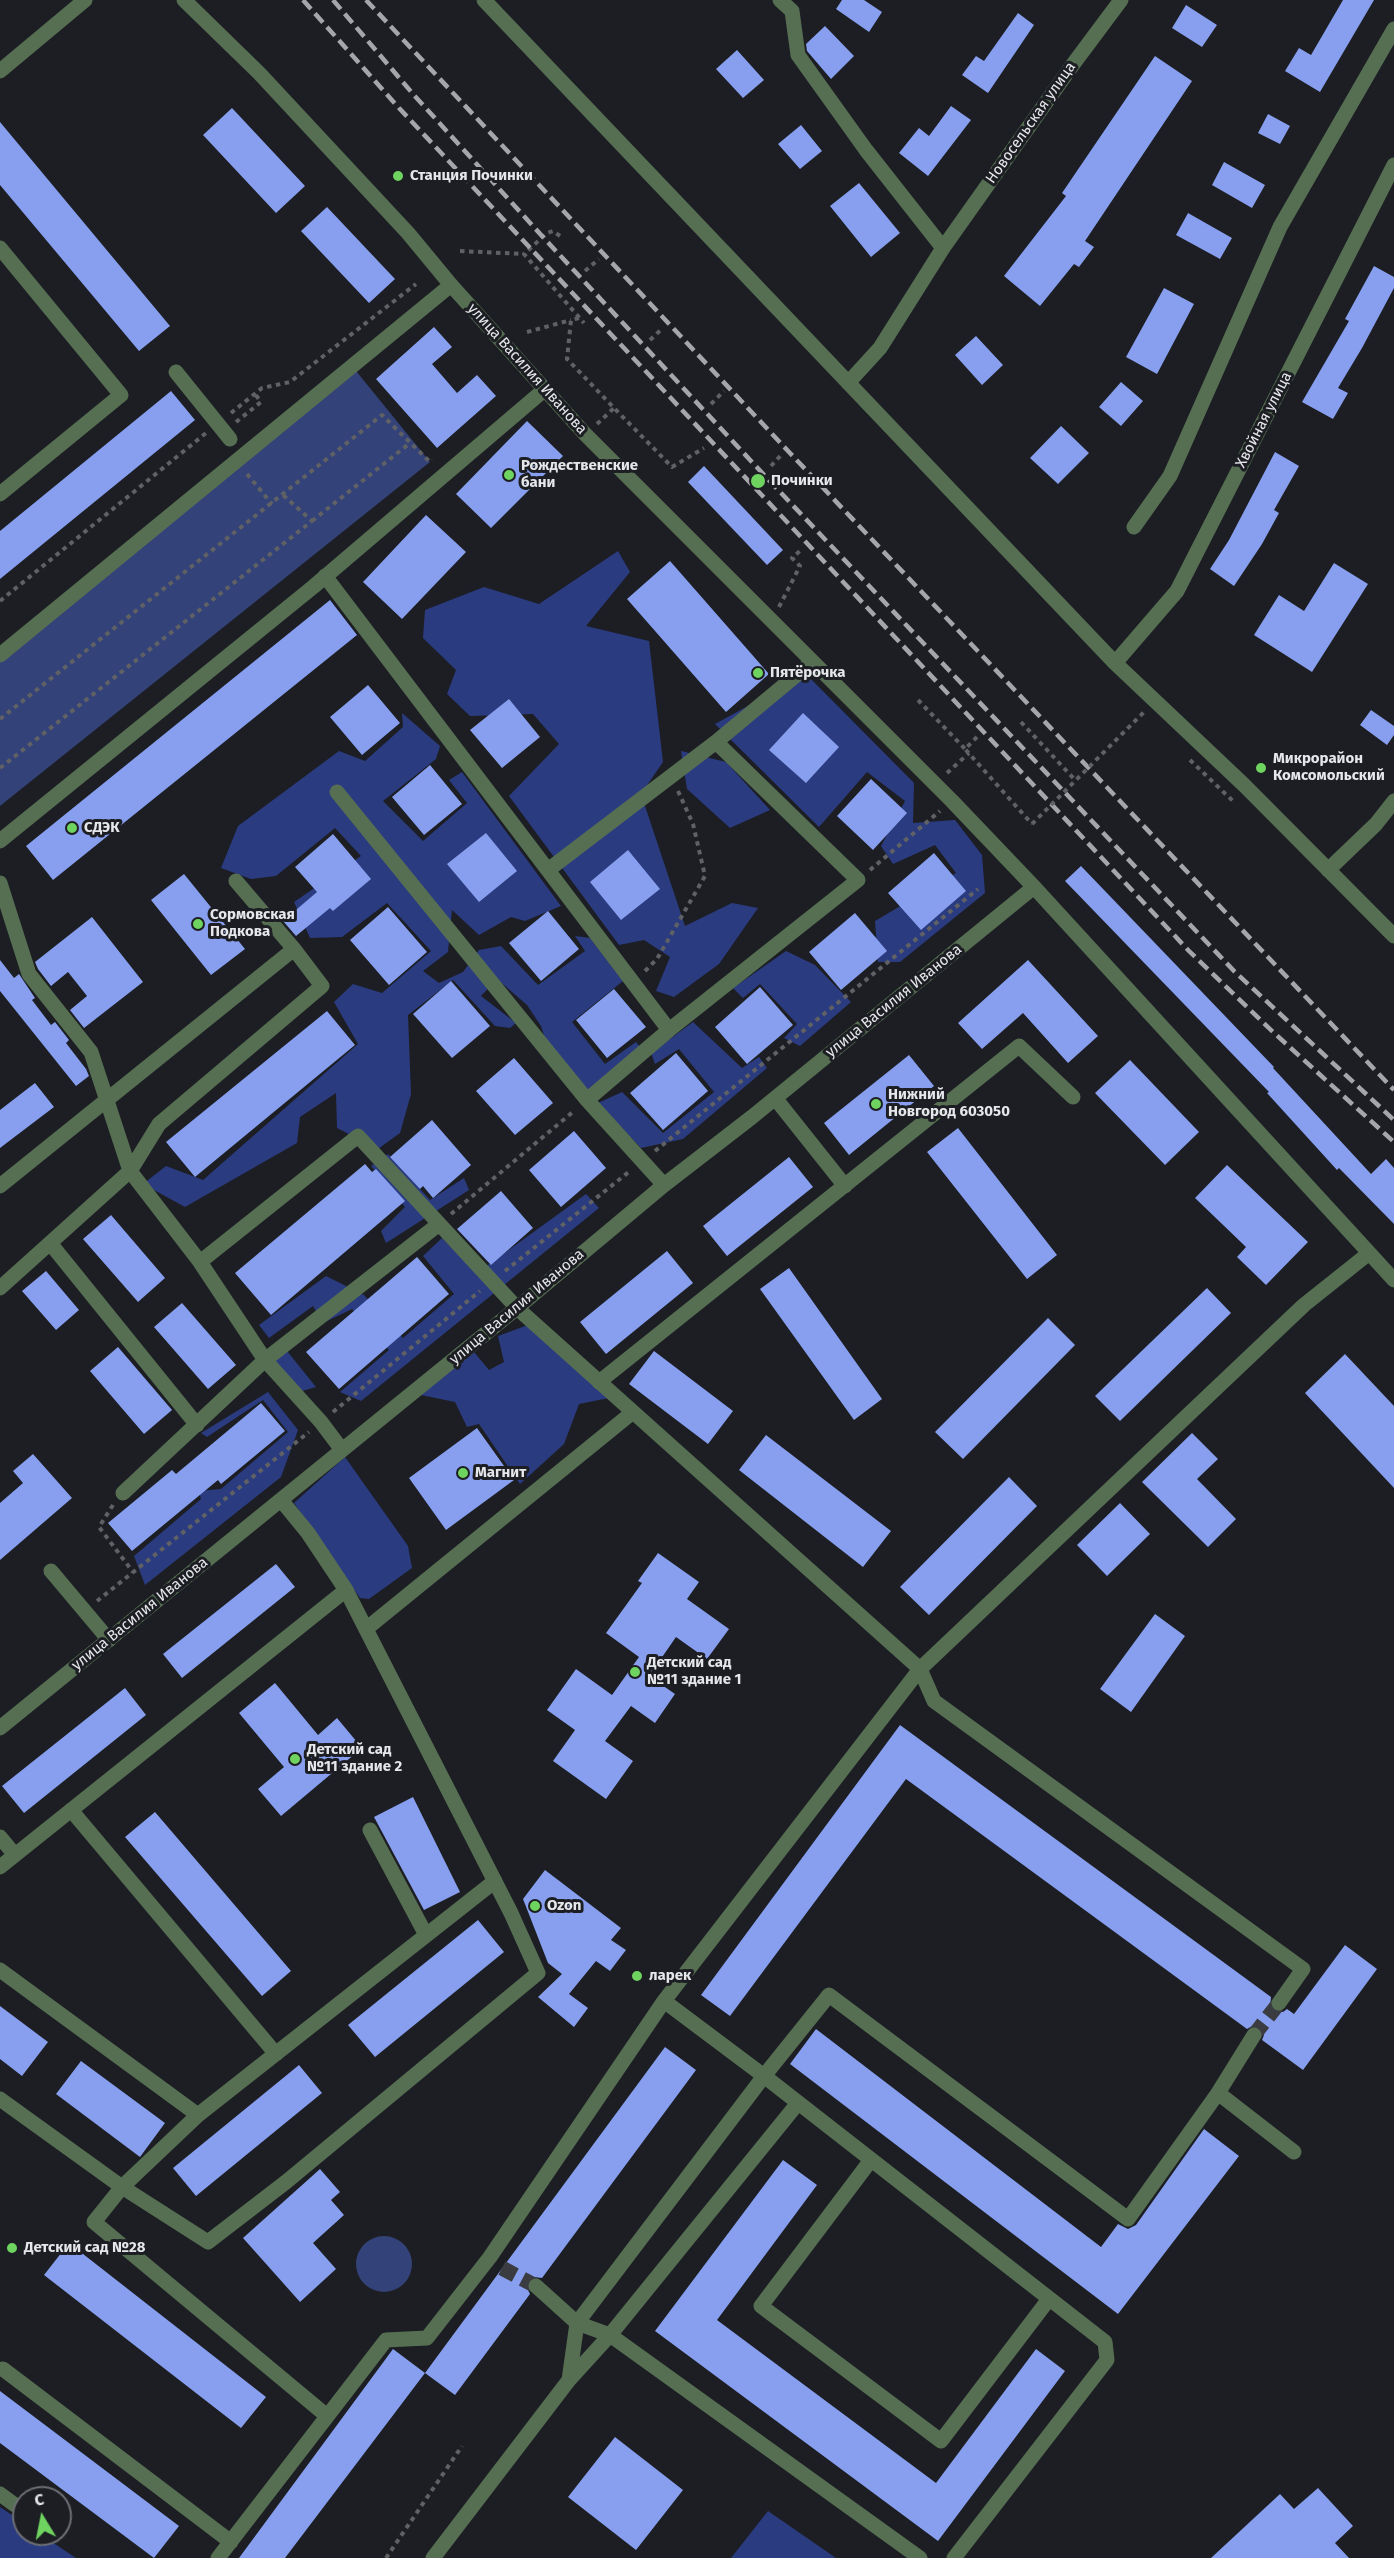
<!DOCTYPE html>
<meta charset="utf-8">
<style>
body{margin:0}
#map{position:relative;width:1394px;height:2558px;overflow:hidden;background:#1c1e23;font-family:"Fira Sans",sans-serif}
canvas{display:block}
.north{position:absolute;left:12px;top:2486px;width:60px;height:60px;box-sizing:border-box;background:#1c1e23;border:2px solid #6c6e73;border-radius:50%;rotate:350deg;font-size:16px;font-weight:700;line-height:24px;text-align:center;color:#e5e7ea}
.north::after{content:'';display:block;margin:auto;width:21px;height:27px;background:#6fd35f;clip-path:polygon(50% 0,100% 100%,50% 72%,0 100%)}
</style>
<div id="map">
<canvas width="1394" height="2558"></canvas>
<div class="north">С</div>
</div>
<script>
const ctx = document.querySelector('canvas').getContext('2d');
ctx.lineJoin = 'round';
function fillPath(path, color) { ctx.fillStyle = color; ctx.fill(path, 'evenodd'); }
const shape = rows => new Path2D(rows.map(r => 'M' + r).join(''));
function strokePath(path, color, width, dash) { ctx.strokeStyle = color; ctx.lineWidth = width; ctx.lineCap = dash ? 'butt' : 'round'; ctx.setLineDash(dash || []); ctx.stroke(path); }
function drawText(font, color, halo, rows, align = 'center') {
  ctx.font = font + ' "Fira Sans",sans-serif'; ctx.lineWidth = 6; ctx.setLineDash([]); ctx.textBaseline = 'middle'; ctx.strokeStyle = halo; ctx.fillStyle = color; for (const [text, x, y, turn = 0] of rows) {
    ctx.save(); ctx.translate(x, y); ctx.rotate((+turn || 0) * Math.PI / 180); ctx.textAlign = isNaN(turn) ? turn : align; if (halo) ctx.strokeText(text, 0, 0); ctx.fillText(text, 0, 0); ctx.restore();
  }
}
const green = shape([
 [352,366,430,462,0,806,0,655],
 '356 2264a28 28 0 1 1 56 0a28 28 0 1 1-56 0Z'
]);
const forest = shape([
 [618,551,630,572,586,626,649,641,663,762,641,794,685,926,732,903,758,908,719,964,674,997,656,991,670,957,644,940,619,945,509,796,559,744,533,714,470,716,447,694,456,670,423,638,425,610,484,587,539,604],
 [806,674,914,783,913,823,955,820,982,855,985,893,900,962,878,962,875,921,956,873,935,845,893,864,881,846,905,801,867,772,819,827,715,724],
 [402,713,440,746,436,759,383,801,423,841,467,803,449,780,462,772,561,906,525,921,511,917,479,935,452,910,448,952,423,971,439,983,463,972,479,950,501,946,538,985,585,951,575,936,590,938,623,981,572,1022,605,1064,636,1042,641,1048,588,1093,545,1038,541,1026,527,1005,497,979,481,996,516,1023,510,1028,495,1026,453,980,408,1015,411,1094,400,1133,378,1149,337,1128,336,1093,300,1117,297,1143,185,1207,143,1184,166,1166,203,1180,358,1044,334,1002,353,984,382,993,431,951,387,903,342,937,310,938,294,902,361,856,335,828,276,876,251,879,221,868,238,826,339,751,365,761,403,727],
 [681,751,726,762,770,810,730,828,687,789],
 [786,951,815,965,851,1002,800,1046,784,1038,797,1024,760,984,743,998,733,988],
 [693,1022,742,1068,759,1057,767,1068,683,1139,641,1148,598,1103,622,1092,663,1133,714,1092,679,1049,655,1064,651,1053],
 [388,1154,430,1200,464,1178,469,1190,386,1243,381,1231,405,1207,371,1166],
 [586,1194,599,1208,361,1401,340,1392,389,1350,352,1309,323,1323,313,1306,269,1338,259,1325,326,1276,364,1295,403,1338,454,1294,423,1256,442,1238,477,1273],
 [528,1325,609,1398,579,1404,564,1444,520,1484,479,1424,467,1427,455,1402,416,1394,474,1352,489,1370,504,1362,498,1336],
 [287,1351,316,1387,302,1391,273,1361],
 [268,1392,298,1430,281,1477,145,1585,134,1556,201,1499,199,1491,221,1489,288,1432,263,1400,207,1437,201,1433],
 [345,1457,408,1546,412,1568,369,1599,360,1598,294,1503],
 [0,2507,24,2523,24,2534,40,2534,76,2558,0,2558],
 [768,2511,836,2558,731,2558]
]);
const building = shape([
 [842,0,864,0,882,12,869,32,836,9],
 [1343,0,1374,0,1320,92,1285,71,1299,48,1311,55],
 [1186,5,1217,25,1202,47,1172,28],
 [1018,13,1034,25,988,93,962,75,976,56,984,61],
 [825,26,854,56,831,79,807,51,806,44],
 [737,50,764,80,743,98,716,69],
 [1155,56,1192,81,1085,241,1094,247,1079,267,1074,264,1040,306,1004,276,1066,196,1062,193],
 [951,106,971,120,928,176,899,153,919,128,929,136],
 [232,108,305,186,276,213,203,135],
 [1268,114,1290,126,1280,144,1258,133],
 [0,122,170,326,139,351,0,185],
 [801,125,822,151,800,169,778,144],
 [1224,162,1265,185,1252,208,1212,185],
 [859,183,900,233,871,257,830,206],
 [327,207,395,279,369,303,301,231],
 [1188,213,1232,238,1220,259,1176,235],
 [1374,266,1394,277,1394,288,1362,348,1338,388,1348,393,1333,419,1302,402,1349,321,1345,319],
 [1164,288,1194,304,1157,374,1126,357],
 [434,327,452,347,432,364,457,393,477,375,496,396,437,448,376,379],
 [976,336,1003,365,982,385,955,355],
 [1121,382,1143,401,1121,426,1099,407],
 [171,391,195,420,0,579,0,531],
 [527,421,563,456,491,528,456,494],
 [1061,426,1089,453,1058,484,1030,458],
 [1275,452,1299,466,1274,510,1279,513,1262,544,1234,586,1210,569,1229,540],
 [704,466,783,550,767,565,688,482],
 [426,515,466,552,402,619,363,582],
 [670,561,769,674,726,712,627,599],
 [1334,563,1368,584,1312,672,1254,635,1279,595,1304,611],
 [330,600,357,635,53,880,26,846],
 [368,685,400,723,362,755,330,717],
 [509,699,540,737,502,768,470,730],
 [1371,710,1394,726,1394,735,1387,745,1360,725],
 [803,713,839,747,806,783,769,750],
 [430,765,462,804,424,835,392,797],
 [871,779,907,813,873,850,837,816],
 [486,833,517,871,479,902,447,864],
 [333,834,371,879,333,911,330,908,296,936,283,921,317,892,295,867],
 [628,850,660,889,621,920,590,882],
 [934,853,966,891,921,930,888,893],
 [1081,866,1274,1067,1273,1068,1371,1174,1386,1159,1394,1168,1394,1224,1339,1168,1337,1170,1267,1093,1269,1092,1065,881],
 [184,874,245,949,211,975,151,900],
 [388,907,427,952,389,985,350,940],
 [548,911,579,949,541,981,509,943],
 [855,913,887,951,841,990,809,952],
 [92,917,143,982,84,1028,70,1010,87,996,68,972,51,986,38,969,35,962],
 [0,960,14,978,19,974,35,998,32,1000,51,1025,55,1022,69,1040,66,1043,86,1069,89,1076,76,1086,0,991],
 [1028,960,1098,1036,1068,1063,1023,1013,982,1049,958,1023],
 [451,981,490,1026,452,1058,413,1014],
 [760,987,793,1025,747,1064,715,1027],
 [614,989,646,1027,607,1058,576,1020],
 [327,1011,355,1045,195,1177,166,1142],
 [676,1053,708,1091,663,1130,630,1093],
 [909,1055,934,1086,849,1155,824,1123],
 [514,1058,553,1103,515,1135,476,1091],
 [1130,1060,1199,1132,1165,1165,1095,1093],
 [35,1083,54,1107,0,1148,0,1110],
 [432,1120,471,1165,433,1198,423,1186,420,1189,390,1157],
 [958,1128,1057,1255,1027,1279,927,1152],
 [574,1131,606,1168,561,1207,529,1170],
 [789,1157,813,1187,727,1256,703,1226],
 [365,1164,372,1172,376,1169,405,1201,271,1315,235,1273],
 [1227,1165,1308,1242,1266,1285,1237,1257,1246,1247,1195,1198],
 [501,1191,533,1228,491,1265,457,1229],
 [111,1215,165,1278,138,1302,83,1239],
 [667,1251,693,1283,606,1354,580,1322],
 [417,1257,449,1294,339,1389,306,1352],
 [789,1268,882,1399,854,1420,760,1289],
 [46,1271,79,1310,56,1330,22,1291],
 [1207,1288,1231,1313,1120,1421,1095,1396],
 [182,1303,236,1365,208,1389,154,1327],
 [1048,1318,1075,1345,963,1459,935,1432],
 [118,1347,172,1410,144,1434,90,1371],
 [654,1351,733,1411,708,1444,629,1384],
 [1345,1354,1394,1406,1394,1488,1305,1393],
 [261,1403,285,1431,221,1484,218,1480,132,1551,108,1523,172,1470,176,1474],
 [477,1428,514,1480,446,1530,409,1478],
 [1192,1433,1218,1459,1197,1479,1236,1519,1208,1547,1142,1482],
 [766,1435,891,1531,863,1567,739,1470],
 [33,1454,72,1498,0,1560,0,1503,23,1483,13,1471],
 [1009,1477,1037,1506,929,1615,900,1587],
 [1120,1503,1150,1534,1107,1576,1077,1545],
 [658,1553,699,1582,687,1599,729,1629,707,1659,676,1637,649,1676,675,1694,655,1723,631,1706,605,1741,633,1761,606,1799,553,1761,575,1730,547,1710,576,1669,612,1695,639,1657,606,1633,642,1583,638,1581],
 [276,1564,295,1587,182,1678,163,1654],
 [1155,1614,1185,1636,1131,1712,1100,1689],
 [275,1683,318,1735,337,1718,362,1748,281,1816,258,1789,284,1767,239,1713],
 [125,1688,146,1715,24,1813,2,1786],
 [900,1725,1271,1997,1270,2007,1274,2011,1283,2012,1287,2009,1294,2014,1345,1945,1377,1969,1303,2070,1262,2040,1264,2035,1260,2027,1254,2025,1247,2029,906,1779,730,2016,701,1995],
 [413,1797,460,1892,424,1910,374,1817],
 [155,1812,291,1971,262,1996,125,1837],
 [545,1870,621,1928,611,1940,626,1950,610,1971,596,1961,569,1994,588,2008,574,2027,538,1997,562,1974,548,1963,523,1899],
 [478,1920,504,1952,375,2057,348,2025],
 [0,2006,48,2042,22,2076,0,2059],
 [816,2029,1101,2247,1118,2224,1128,2229,1136,2225,1204,2129,1239,2156,1118,2314,790,2064],
 [665,2047,696,2070,542,2278,534,2277,528,2280,527,2288,530,2294,455,2395,425,2373],
 [81,2061,165,2123,140,2157,56,2094],
 [299,2065,322,2093,196,2196,173,2168],
 [783,2160,817,2185,717,2320,936,2483,1036,2349,1065,2371,938,2541,655,2331],
 [320,2169,340,2192,331,2200,344,2215,313,2243,336,2269,300,2302,243,2238],
 [69,2243,266,2397,241,2428,44,2275],
 [393,2349,425,2373,285,2558,239,2558],
 [0,2391,179,2526,154,2558,0,2443],
 [615,2437,683,2490,636,2550,568,2497],
 [1318,2488,1353,2526,1335,2543,1349,2558,1211,2558,1280,2494,1294,2509]
]);
const minorTunnel = shape([
 [1254,2035,1279,2003],
 [502,2268,536,2286]
]);
const path = shape([
 [560,236,553,231,547,233,524,254,584,323],
 [460,251,524,254],
 [585,271,599,259],
 [579,318,571,320,567,359,614,408,672,467,704,448],
 [527,332,571,320],
 [650,340,663,328],
 [711,404,724,391],
 [231,413,262,388,290,382,416,284],
 [236,422,261,402,255,394],
 [597,424,614,408],
 [771,466,783,453],
 [247,474,272,504],
 [312,521,410,443],
 [0,601,206,433],
 [779,607,800,566,792,558,800,551],
 [918,700,965,749],
 [0,719,382,415,430,462,432,460],
 [1021,722,1076,781],
 [977,737,965,749,1032,824],
 [1190,760,1235,803],
 [0,768,312,521,283,495],
 [947,773,969,753],
 [870,870,940,811],
 [645,971,657,959,705,876,693,824,678,791],
 [655,1151,978,889],
 [451,1214,574,1111],
 [505,1271,630,1171],
 [333,1412,480,1291],
 [113,1505,99,1527,133,1572],
 [97,1601,309,1432],
 [386,2558,462,2446]
]);
const minor = shape([
 [184,0,259,73,408,233,451,285,585,434,952,801,1034,887,1394,1280],
 [484,0,1115,663,1244,785,1394,936],
 [780,0,792,11,798,55,866,150,943,248],
 [0,71,85,0],
 [0,248,121,395,0,494],
 [176,372,230,439],
 [848,383,880,348,943,248,1074,63,1121,0],
 [1134,527,1170,476,1280,227,1394,29],
 [325,576,669,1030,587,1100,664,1185],
 [0,655,451,285],
 [1115,663,1177,591,1394,165],
 [337,792,587,1100],
 [0,841,313,587,544,390],
 [548,870,716,742,812,662],
 [1328,870,1376,824,1394,801],
 [0,883,29,974,91,1052,130,1171,200,1262,265,1360,321,1422,342,1450],
 [669,1030,858,880,716,742],
 [775,1098,845,1186],
 [0,1186,294,949,236,881],
 [50,1243,197,1425],
 [200,1262,358,1136,517,1308,920,1669,934,1701,1303,1969,1279,2003],
 [0,1288,130,1171,159,1124,322,986,294,949],
 [599,1382,1019,1046,1073,1097],
 [123,1493,265,1360,439,1224],
 [51,1571,109,1640],
 [366,1629,633,1412],
 [0,1728,517,1308,664,1185,752,1117,1034,887],
 [71,1810,276,2054],
 [370,1830,426,1935],
 [0,1837,15,1855],
 [0,1867,346,1590],
 [0,1970,198,2115],
 [1218,2093,1254,2035],
 [0,2099,122,2187,208,2242,286,2182,538,1973,511,1913,346,1590,308,1533,281,1500],
 [871,2160,761,2306,941,2441,1049,2299],
 [536,2286,577,2323,610,2335,920,2558],
 [3,2369,231,2542],
 [569,2380,610,2335,798,2103],
 [327,2416,94,2222,122,2187,198,2115,495,1881],
 [0,2494,15,2505],
 [218,2558,386,2340,427,2338,490,2257,664,2001],
 [433,2558,569,2380,577,2323,764,2076,664,2001,920,1669,1304,1305,1368,1254],
 [954,2558,1107,2360,1105,2342,764,2076,829,1995,1128,2219,1218,2093,1294,2152]
]);
const rail = shape([
 [303,0,399,108,1189,951,1272,1031,1394,1142],
 [333,0,413,94,542,236,765,476,1234,971,1394,1120],
 [366,0,789,452,1394,1090]
]);
const pathBridge = shape([
 [1032,824,1144,712]
]);
const markers = [
 [398,176,6,"#6fd35f"],
 [509,475,6,"#6fd35f"],
 [758,481,8,"#6fd35f"],
 [758,673,6,"#6fd35f"],
 [1261,768,6,"#6fd35f"],
 [72,828,6,"#6fd35f"],
 [198,924,6,"#6fd35f"],
 [876,1104,6,"#6fd35f"],
 [463,1473,6,"#6fd35f"],
 [635,1672,6,"#6fd35f"],
 [295,1759,6,"#6fd35f"],
 [535,1906,6,"#6fd35f"],
 [637,1976,6,"#6fd35f"],
 [12,2248,6,"#6fd35f"]
];
const streetNames = [
 ["Новосельская улица",1031,123,-55],
 ["улица Василия Иванова",527,369,48],
 ["Хвойная улица",1264,420,-63],
 ["улица Василия Иванова",894,1001,-39],
 ["улица Василия Иванова",517,1307,-40],
 ["улица Василия Иванова",140,1614,-39]
];
const poiNames = [
 ["Станция Починки",410,176],
 ["Рождественские",521,466],
 ["бани",521,483],
 ["Починки",771,481],
 ["Пятёрочка",770,673],
 ["Микрорайон",1273,759],
 ["Комсомольский",1273,776],
 ["СДЭК",84,828],
 ["Сормовская",210,915],
 ["Подкова",210,932],
 ["Нижний",888,1095],
 ["Новгород 603050",888,1112],
 ["Магнит",475,1473],
 ["Детский сад",647,1663],
 ["№11 здание 1",647,1680],
 ["Детский сад",307,1750],
 ["№11 здание 2",307,1767],
 ["Ozon",547,1906],
 ["ларек",649,1976],
 ["Детский сад №28",24,2248]
];
fillPath(green, '#334278');
fillPath(forest, '#2b3b80');
fillPath(building, '#879fee');
strokePath(minorTunnel, '#3a3c41', 15, [15, 8]);
strokePath(path, '#5f6165', 4, [4.5, 4.5]);
strokePath(minor, '#566f52', 15);
strokePath(rail, '#a4a6a9', 4.5, [12, 6]);
strokePath(pathBridge, '#5f6165', 4, [4.5, 4.5]);
for (const [x, y, r, color] of markers) { const dot = new Path2D(); dot.arc(x, y, r, 0, 2 * Math.PI); ctx.fillStyle = color; ctx.fill(dot); strokePath(dot, '#1c1e23', 2); }
drawText('15px', '#e5e7ea', '#1c1e23', streetNames);
drawText('bold 15px', '#e5e7ea', '#1c1e23', poiNames, 'left');
</script>
